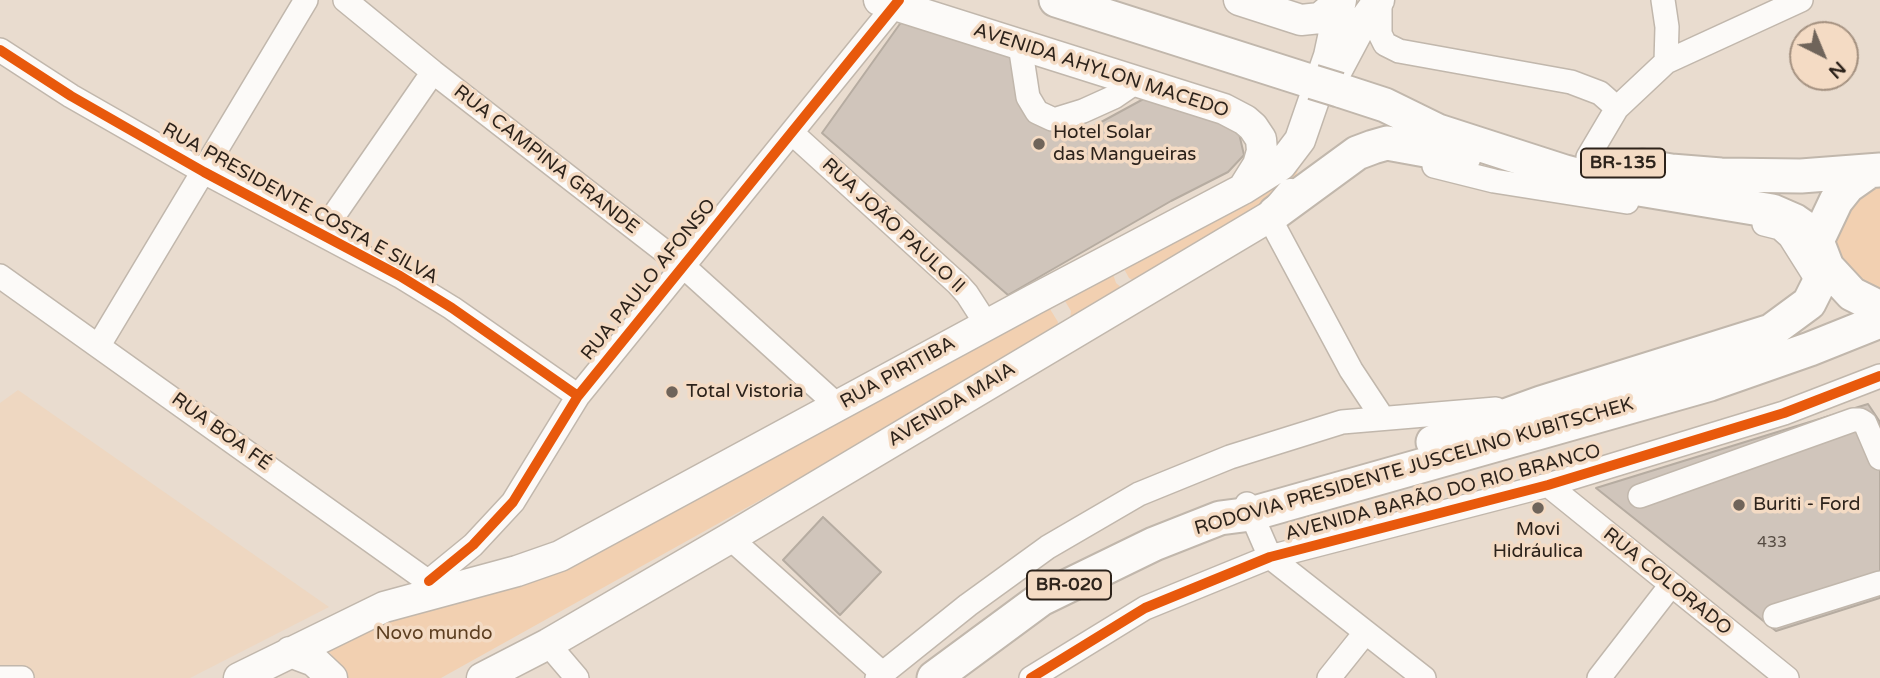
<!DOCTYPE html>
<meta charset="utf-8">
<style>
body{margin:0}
#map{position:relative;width:1880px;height:678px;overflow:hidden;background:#e9dccf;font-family:"Varela Round",sans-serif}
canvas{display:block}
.north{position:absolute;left:1789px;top:21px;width:70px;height:70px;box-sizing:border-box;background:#f4dbc4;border:2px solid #a49180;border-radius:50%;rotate:137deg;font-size:19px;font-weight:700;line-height:28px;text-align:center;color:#2d231b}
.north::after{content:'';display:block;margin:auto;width:24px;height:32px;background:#6f645a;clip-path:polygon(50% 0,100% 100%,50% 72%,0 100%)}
</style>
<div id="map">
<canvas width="1880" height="678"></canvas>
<div class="north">N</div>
</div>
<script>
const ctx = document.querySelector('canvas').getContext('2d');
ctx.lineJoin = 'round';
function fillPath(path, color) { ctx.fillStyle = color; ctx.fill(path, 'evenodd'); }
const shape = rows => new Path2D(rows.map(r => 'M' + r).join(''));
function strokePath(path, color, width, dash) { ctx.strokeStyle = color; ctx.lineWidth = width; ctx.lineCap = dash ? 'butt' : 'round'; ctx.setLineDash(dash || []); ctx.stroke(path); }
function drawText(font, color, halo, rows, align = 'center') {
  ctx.font = font + ' "Varela Round",sans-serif'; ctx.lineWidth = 7; ctx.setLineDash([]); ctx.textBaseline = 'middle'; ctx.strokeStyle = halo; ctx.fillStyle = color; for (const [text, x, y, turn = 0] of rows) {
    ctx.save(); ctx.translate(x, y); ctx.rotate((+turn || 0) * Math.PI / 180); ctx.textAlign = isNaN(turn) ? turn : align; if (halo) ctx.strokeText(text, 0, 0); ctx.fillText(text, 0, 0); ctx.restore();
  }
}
const built = shape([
 [18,390,329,607,190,678,0,678,0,403]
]);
const green = shape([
 [1303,158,1290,190,1139,284,1129,278,1123,267],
 [1880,184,1880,296,1841,262,1836,242,1838,222,1846,204],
 [1112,271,1116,283,1128,293,1070,319,1071,311,1065,301,1054,295],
 [1039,301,1050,309,1058,322,1056,332,1017,357,441,678,347,678,331,654,319,644,500,575]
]);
const building = shape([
 [907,14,1017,50,1032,113,1081,133,1149,96,1238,129,1244,155,1228,172,1171,201,1008,295,822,133,907,14],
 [1868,404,1880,422,1880,598,1776,631,1596,488,1868,404],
 [823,517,881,572,840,615,783,560,823,517]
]);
const minor = shape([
 [345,0,433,72,682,265,838,406],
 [1380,0,1380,34,1385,44,1399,51,1571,82,1600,93,1617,108],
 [1663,0,1667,27,1666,62],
 [1020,45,1028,97,1037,112,1052,119,1057,119,1083,111,1114,97,1136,82],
 [0,50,71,96,204,172,400,276,452,308,578,396],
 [792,133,958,284,967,294,987,325],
 [1588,157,1617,108,1666,62,1801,0],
 [1434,166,1494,181,1627,202],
 [1269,217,1351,370,1382,417],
 [1764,224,1780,228,1790,237,1819,283],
 [321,234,433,72],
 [0,276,440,590],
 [99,345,306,0],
 [1548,485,1787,678],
 [1640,496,1853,420,1860,420,1865,423,1880,458],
 [1247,504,1270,557,1424,678],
 [730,538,882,673],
 [429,581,473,545,513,502,578,396,899,0],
 [1775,616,1880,583],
 [548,644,577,678],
 [0,678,22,678],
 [877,678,968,605,1048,547,1139,494,1230,457,1342,422,1496,409],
 [1031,678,1145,608,1270,557,1548,485,1784,413,1880,376],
 [1329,678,1365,633],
 [1599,678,1671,585]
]);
const major = shape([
 [879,0,1224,109,1245,120,1253,127,1261,139,1262,151,1258,165,1243,189],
 [1239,0,1301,20,1320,18,1341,0],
 [1336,72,1361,25,1379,0],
 [290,652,314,661,332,678],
 [239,678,384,607,517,571,560,556,1033,300,1243,189,1281,165,1300,140,1329,56,1341,0],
 [482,678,548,644,730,538,1269,217,1275,213,1291,194]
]);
const highway = shape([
 [1056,0,1313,82],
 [1339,90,1385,105,1438,131,1565,172,1615,185,1772,211,1795,221,1808,230,1817,241,1827,267,1852,294,1880,308],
 [1642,166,1671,171,1721,175,1801,176,1880,170],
 [1275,213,1357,153,1373,147,1387,143,1464,157],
 [1817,241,1836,201,1848,186,1868,172],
 [1433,442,1541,403,1771,331,1809,303,1827,267],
 [934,678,1041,599,1154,544,1220,518,1251,514,1710,384,1810,349,1880,321]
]);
const highwayBridge = shape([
 [1313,82,1339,90]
]);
const cycleway = shape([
 [0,50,71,96,204,172,400,276,452,308,578,396],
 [429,581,473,545,513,502,578,396,899,0],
 [1031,678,1145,608,1270,557,1548,485,1784,413,1880,376]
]);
const markers = [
 [1039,144,7,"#6f645a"],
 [672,392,7,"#6f645a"],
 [1739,505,7,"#6f645a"],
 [1538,508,7,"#6f645a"]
];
const numberNames = [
 ["433",1772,543]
];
const shields = [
 [1623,163,84],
 [1069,585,84]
];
const shieldNames = [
 ["BR-135",1623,163],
 ["BR-020",1069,585]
];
const streetNames = [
 ["AVENIDA AHYLON MACEDO",1101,71,18],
 ["RUA CAMPINA GRANDE",546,160,38],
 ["RUA PRESIDENTE COSTA E SILVA",300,204,29],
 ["RUA JOÃO PAULO II",893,226,43],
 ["RUA PAULO AFONSO",649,280,-51],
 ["RUA PIRITIBA",898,373,-29],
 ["AVENIDA MAIA",952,405,-31],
 ["RUA BOA FÉ",221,432,36],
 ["RODOVIA PRESIDENTE JUSCELINO KUBITSCHEK",1414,467,-16],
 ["AVENIDA BARÃO DO RIO BRANCO",1443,493,-15],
 ["RUA COLORADO",1667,582,39]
];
const poiNames = [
 ["Hotel Solar",1053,133],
 ["das Mangueiras",1053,155],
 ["Total Vistoria",686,392],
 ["Buriti - Ford",1753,505],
 ["Movi",1538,530,"center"],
 ["Hidráulica",1538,552,"center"]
];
const parkNames = [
 ["Novo mundo",434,634]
];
fillPath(built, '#eed7c1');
fillPath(green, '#f2d0b1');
fillPath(building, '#d0c5bb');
strokePath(building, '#b6aca1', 2);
strokePath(minor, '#c1b7ac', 26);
strokePath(major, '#c1b7ac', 33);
strokePath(highway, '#c1b7ac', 37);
strokePath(minor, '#fcfaf8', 23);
strokePath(major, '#fcfaf8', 30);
strokePath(highway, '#fcfaf8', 33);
strokePath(highwayBridge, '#c1b7ac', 37, []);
strokePath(highwayBridge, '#fcfaf8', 33);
strokePath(cycleway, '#e8590c', 10);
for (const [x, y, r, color] of markers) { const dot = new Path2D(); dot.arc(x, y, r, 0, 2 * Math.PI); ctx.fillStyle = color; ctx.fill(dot); strokePath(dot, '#f4dbc4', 2.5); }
drawText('16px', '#564c43', null, numberNames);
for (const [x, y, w] of shields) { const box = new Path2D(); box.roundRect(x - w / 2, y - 14.5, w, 29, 5); ctx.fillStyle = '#f4dbc4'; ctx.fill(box); strokePath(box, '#2d231b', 2); }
drawText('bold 18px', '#2d231b', null, shieldNames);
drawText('19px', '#2d231b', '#f4dbc4', streetNames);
drawText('19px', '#2d231b', '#f4dbc4', poiNames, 'left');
drawText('19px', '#5d3f21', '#f4dbc4', parkNames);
</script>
